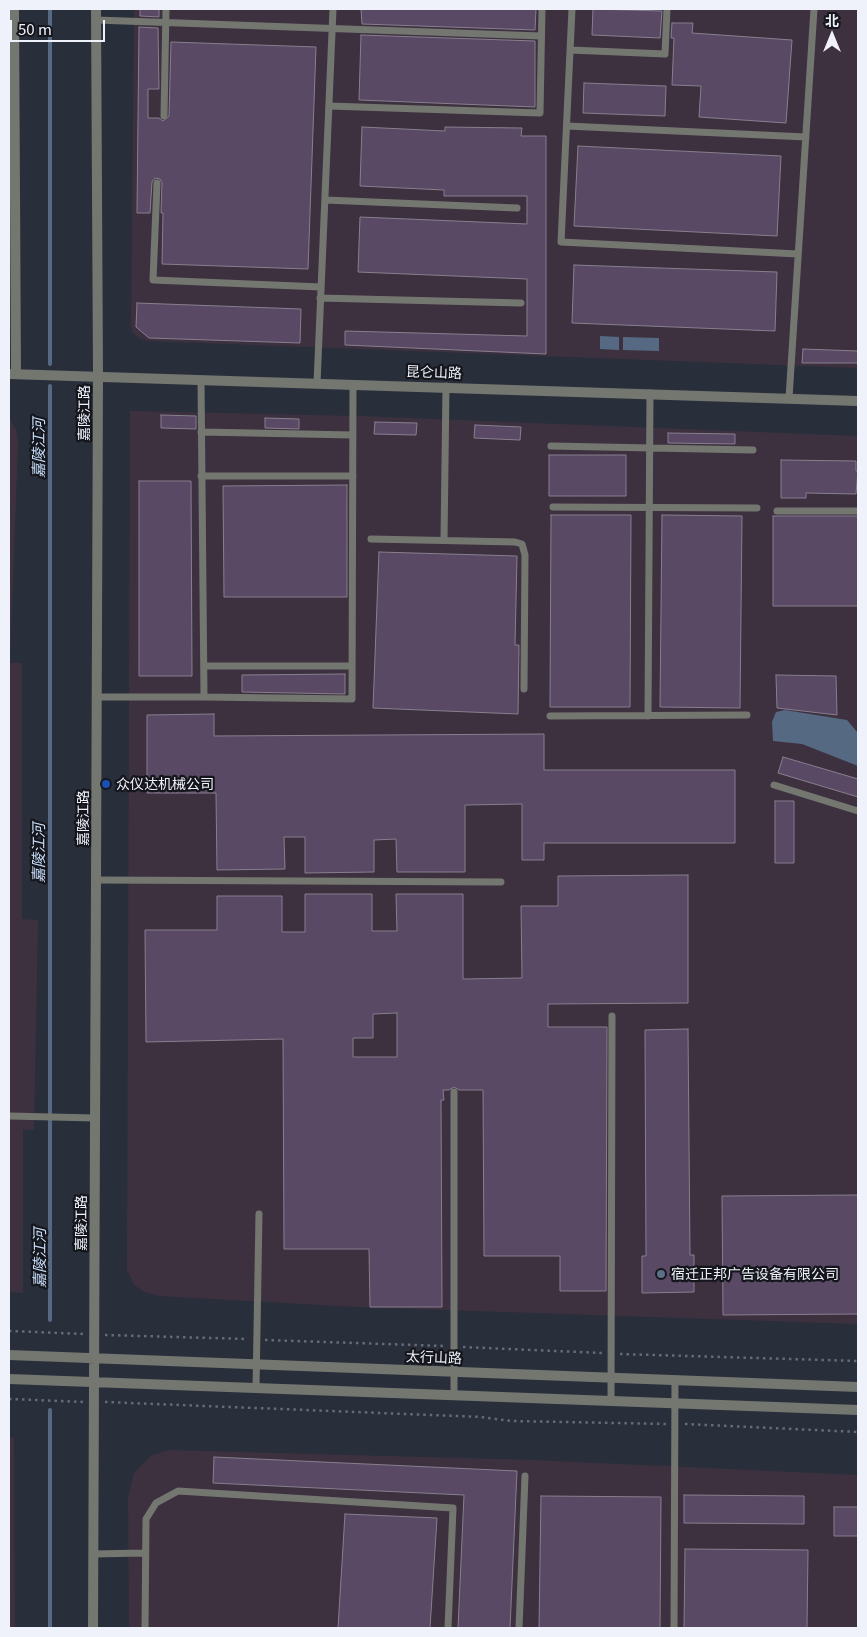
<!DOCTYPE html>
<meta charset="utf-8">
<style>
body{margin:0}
#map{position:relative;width:867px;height:1637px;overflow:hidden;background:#292e3b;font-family:Georgia,"Noto Sans SC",serif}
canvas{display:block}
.frame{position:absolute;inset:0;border:10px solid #eff2fb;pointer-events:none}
.north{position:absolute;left:807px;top:10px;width:50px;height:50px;-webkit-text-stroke:4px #14161c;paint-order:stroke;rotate:0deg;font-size:14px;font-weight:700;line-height:20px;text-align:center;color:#eff2fb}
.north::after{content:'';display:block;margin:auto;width:18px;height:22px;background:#eff2fb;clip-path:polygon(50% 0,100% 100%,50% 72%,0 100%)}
.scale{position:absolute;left:10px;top:20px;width:95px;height:22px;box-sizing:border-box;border:2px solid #eff2fb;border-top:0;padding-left:6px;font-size:15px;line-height:18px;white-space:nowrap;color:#eff2fb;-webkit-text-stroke:4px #14161c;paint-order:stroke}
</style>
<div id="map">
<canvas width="867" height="1637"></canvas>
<div class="frame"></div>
<div class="north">北</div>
<div class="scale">50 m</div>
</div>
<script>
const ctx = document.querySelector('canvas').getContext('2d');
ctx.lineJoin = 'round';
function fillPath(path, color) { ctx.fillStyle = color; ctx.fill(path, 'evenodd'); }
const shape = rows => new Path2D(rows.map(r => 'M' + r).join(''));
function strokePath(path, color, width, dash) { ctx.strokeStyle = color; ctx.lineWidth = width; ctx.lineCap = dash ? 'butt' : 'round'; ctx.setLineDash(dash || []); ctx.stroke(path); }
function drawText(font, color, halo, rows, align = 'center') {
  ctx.font = font + ' Georgia,"Noto Sans SC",serif'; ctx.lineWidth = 4.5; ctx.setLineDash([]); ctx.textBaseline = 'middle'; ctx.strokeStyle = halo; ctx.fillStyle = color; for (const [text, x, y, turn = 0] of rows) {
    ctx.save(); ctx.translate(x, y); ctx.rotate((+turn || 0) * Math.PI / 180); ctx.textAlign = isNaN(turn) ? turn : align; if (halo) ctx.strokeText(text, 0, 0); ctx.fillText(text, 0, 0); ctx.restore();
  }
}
const industrial = shape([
 [134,9,858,9,858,368,149,341,139,338,133,333,131,324],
 [130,411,359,416,858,436,858,1324,357,1307,159,1296,145,1292,134,1285,127,1270],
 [9,418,16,430,18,443,10,663,22,663,22,919,38,920,34,1130,23,1130,23,1293,9,1292],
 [9,1437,14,1438,15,1628,9,1628],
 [168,1450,533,1460,858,1475,858,1628,129,1628,128,1498,134,1473,151,1456]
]);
const water = shape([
 [600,336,619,337,619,350,600,349],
 [623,337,659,338,659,351,623,350],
 [785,710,847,720,858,733,858,766,802,744,773,741,772,722,776,712]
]);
const stream = shape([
 [50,364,50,9],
 [50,386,50,1320],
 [50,1410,50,1628]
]);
const building = shape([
 [140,9,159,9,159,17,140,16,140,9],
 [361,9,536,9,535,30,362,24,361,9],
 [593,9,662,11,660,38,592,35,593,9],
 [672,23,693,23,692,33,792,40,786,123,699,117,701,86,672,85,674,38,671,38,672,23],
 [139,27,158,28,159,89,148,89,148,118,159,118,163,121,169,116,171,42,316,47,308,269,162,264,163,213,161,213,162,183,160,179,155,178,152,182,150,213,137,213,139,27],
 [361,35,535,41,535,107,359,100,361,35],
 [584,83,666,86,665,116,583,113,584,83],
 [362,127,445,131,445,127,522,128,521,136,546,136,546,354,345,345,345,331,527,336,527,279,358,272,360,217,527,224,527,196,444,196,444,190,360,186,362,127],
 [578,146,781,156,777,236,574,226,578,146],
 [574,265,777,272,775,331,572,323,574,265],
 [137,303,301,309,300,343,149,338,136,327,137,303],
 [803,349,858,351,858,363,802,363,803,349],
 [161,415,196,416,196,429,161,428,161,415],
 [265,418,299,419,299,429,265,428,265,418],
 [375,422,417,423,416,435,374,434,375,422],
 [475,425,521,427,520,440,474,438,475,425],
 [668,433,735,434,735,444,668,443,668,433],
 [549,455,626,455,626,496,549,496,549,455],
 [781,460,856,461,856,471,858,471,856,494,806,493,806,498,781,498,781,460],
 [139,481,191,481,192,676,139,676,139,481],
 [347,485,347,597,224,597,223,486,347,485],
 [551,515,631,515,630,707,550,707,551,515],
 [662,515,742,516,740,708,660,707,662,515],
 [773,516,858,516,858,606,773,606,773,516],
 [379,552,517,556,515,645,519,645,518,714,373,708,379,552],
 [345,674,345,694,242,692,242,675,345,674],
 [776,675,836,676,837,715,777,708,776,675],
 [214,714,214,736,544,734,544,770,735,770,735,843,544,843,544,860,522,860,522,804,465,805,465,872,397,872,396,839,374,840,374,872,305,873,305,837,284,837,285,869,217,870,216,793,147,793,147,715,214,714],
 [783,757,858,779,858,797,778,773,783,757],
 [775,801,794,801,794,863,775,863,775,801],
 [688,875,688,1003,548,1004,548,1027,607,1027,606,1291,560,1291,560,1256,484,1256,483,1090,459,1090,454,1087,449,1090,443,1090,444,1100,441,1100,442,1307,370,1307,369,1249,284,1249,283,1039,146,1042,145,930,217,930,217,896,282,896,282,932,305,932,305,894,372,894,372,931,397,931,396,894,463,894,463,979,522,978,521,906,558,906,558,876,688,875],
 [397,1013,397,1057,353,1057,353,1038,373,1038,373,1014,397,1013],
 [688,1029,690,1255,694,1255,694,1292,642,1293,642,1256,646,1256,645,1030,688,1029],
 [858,1195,858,1314,723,1315,722,1196,858,1195],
 [214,1457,517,1471,510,1628,458,1628,464,1495,213,1483,214,1457],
 [684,1495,804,1496,804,1524,684,1523,684,1495],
 [541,1496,661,1497,660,1628,539,1628,541,1496],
 [834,1507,858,1507,858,1536,834,1536,834,1507],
 [345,1514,437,1518,430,1628,338,1628,345,1514],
 [685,1549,808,1550,807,1628,684,1628,685,1549]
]);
const path = shape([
 [9,1331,85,1334],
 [105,1335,247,1339],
 [265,1340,445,1346],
 [463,1347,602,1353],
 [620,1354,858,1361],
 [9,1399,85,1402],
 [105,1402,481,1417,511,1421,667,1424],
 [685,1424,858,1432]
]);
const service = shape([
 [572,9,561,242,798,254],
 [96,20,541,36],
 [570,50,665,54,667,9],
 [329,106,540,113,542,9],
 [164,116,166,9],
 [567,126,806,137],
 [157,183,153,280,321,287],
 [325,200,517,208],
 [320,298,521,303],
 [201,379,204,697,352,699,353,384],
 [317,383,333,9],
 [789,398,814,9],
 [201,432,353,435],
 [551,446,753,450],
 [201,476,353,476],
 [553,507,757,508],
 [777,511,858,511],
 [371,539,515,542,522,544,525,555,524,689],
 [444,540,446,386],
 [204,666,352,666],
 [97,697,204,697],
 [550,716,747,715],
 [648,716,650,393],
 [774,785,858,811],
 [96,880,501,882],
 [454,1092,454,1396],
 [9,1116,95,1118],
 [256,1388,259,1214],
 [611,1401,612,1016],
 [93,1554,144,1553],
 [145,1628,146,1519,156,1503,178,1491,453,1508,448,1628],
 [519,1628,525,1476],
 [674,1628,675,1380]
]);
const minor = shape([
 [14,9,16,374]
]);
const tertiary = shape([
 [9,374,858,401],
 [9,1355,858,1387],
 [9,1379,858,1410],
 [93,1628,98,376,96,9]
]);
const markers = [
 [106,784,5,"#1a4fb4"],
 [661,1274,5,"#5c6f8a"]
];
const streetNames = [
 ["昆仑山路",434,372,2],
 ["嘉陵江路",84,413,-90],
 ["嘉陵江路",83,818,-90],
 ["嘉陵江路",81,1223,-90],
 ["太行山路",434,1357,2]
];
const poiNames = [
 ["众仪达机械公司",116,784],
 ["宿迁正邦广告设备有限公司",671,1274]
];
const waterNames = [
 ["嘉陵江河",38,448,-90],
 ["嘉陵江河",38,853,-90],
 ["嘉陵江河",39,1258,-90]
];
fillPath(industrial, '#3d3140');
fillPath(water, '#566983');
strokePath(stream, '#566983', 4);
fillPath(building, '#594964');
strokePath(building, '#887f8e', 1);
strokePath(path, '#676b77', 2.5, [2.5, 4]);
strokePath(service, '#747770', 7);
strokePath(minor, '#747770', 10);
strokePath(tertiary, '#747770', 10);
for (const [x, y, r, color] of markers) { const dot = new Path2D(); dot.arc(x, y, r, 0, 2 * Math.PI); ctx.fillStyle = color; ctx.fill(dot); strokePath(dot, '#14161c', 2); }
drawText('14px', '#eff2fb', '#14161c', streetNames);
drawText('14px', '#eff2fb', '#14161c', poiNames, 'left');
drawText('italic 15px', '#c8ddfa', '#14161c', waterNames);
</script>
